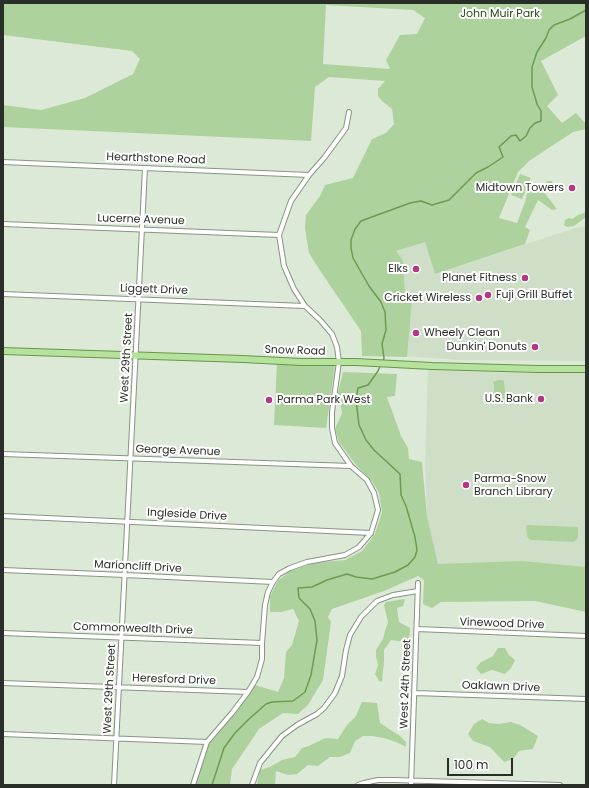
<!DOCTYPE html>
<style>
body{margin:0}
#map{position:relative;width:589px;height:788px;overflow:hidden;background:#dce9d7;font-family:Poppins,sans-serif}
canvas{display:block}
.frame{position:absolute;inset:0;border:4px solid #2a2e28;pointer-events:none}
.scale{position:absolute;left:447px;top:758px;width:66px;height:18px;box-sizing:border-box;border:2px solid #2a2e28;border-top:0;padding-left:5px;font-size:12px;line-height:14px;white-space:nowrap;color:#2a2e28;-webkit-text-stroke:3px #fff;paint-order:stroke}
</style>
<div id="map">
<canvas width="589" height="788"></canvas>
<div class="frame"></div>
<div class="scale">100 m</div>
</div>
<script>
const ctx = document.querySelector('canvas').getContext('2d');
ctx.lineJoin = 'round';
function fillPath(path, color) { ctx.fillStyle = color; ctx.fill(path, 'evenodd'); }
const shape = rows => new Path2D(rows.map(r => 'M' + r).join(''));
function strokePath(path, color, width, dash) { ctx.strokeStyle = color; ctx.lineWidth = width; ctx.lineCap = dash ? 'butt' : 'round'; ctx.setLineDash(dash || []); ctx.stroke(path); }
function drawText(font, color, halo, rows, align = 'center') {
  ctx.font = font + ' Poppins,sans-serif'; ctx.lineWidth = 4; ctx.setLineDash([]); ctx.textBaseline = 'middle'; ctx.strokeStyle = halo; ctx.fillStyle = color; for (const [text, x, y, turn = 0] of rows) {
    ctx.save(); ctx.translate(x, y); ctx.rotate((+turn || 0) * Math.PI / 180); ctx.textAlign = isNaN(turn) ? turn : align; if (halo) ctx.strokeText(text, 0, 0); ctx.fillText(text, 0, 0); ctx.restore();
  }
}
const built = shape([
 [586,226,586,361,461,360,402,356,396,251,425,241,435,274,575,228],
 [428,370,524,373,586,373,586,568,438,564,427,516,425,464]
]);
const green = shape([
 [3,3,586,3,586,36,541,61,558,95,547,106,562,123,576,113,584,122,586,122,586,129,573,132,529,161,518,172,499,218,517,223,525,202,529,186,533,183,540,186,548,181,552,181,553,185,544,192,557,209,552,210,538,200,525,227,530,230,525,244,435,274,425,242,396,251,403,261,405,296,412,299,407,357,362,356,361,331,321,272,309,253,305,228,306,215,320,196,325,185,353,178,372,139,386,133,394,124,392,109,382,101,378,96,378,89,385,81,329,77,315,87,311,141,3,127,3,105,41,110,85,98,133,74,140,59,132,51,3,35],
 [326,5,413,10,425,18,417,34,400,35,386,60,390,69,323,64],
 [520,174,531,178,522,199,511,195],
 [586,212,586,217,574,226,567,227,564,225,565,220,569,218,572,219,578,215],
 [277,363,335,365,326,428,274,425],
 [343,372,397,374,395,396,387,397,401,436,408,448,409,459,422,462,427,516,438,564,522,561,586,567,586,612,535,601,441,602,432,608,423,604,424,580,418,576,384,591,332,609,328,617,331,622,323,680,308,705,298,714,283,713,259,729,232,769,230,785,195,785,209,744,237,711,255,685,278,692,284,678,286,652,292,645,299,621,293,609,281,612,270,612,270,596,278,581,290,571,315,563,345,560,362,551,375,534,382,512,379,493,372,481,356,465,339,442,335,429,342,413,338,393],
 [498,380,503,380,504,382,506,400,504,403,496,403,494,401,494,386,493,383,493,382],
 [528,525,578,527,578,536,577,539,574,542,531,540,529,539,527,536,526,526],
 [405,599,403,606,397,608,399,622,410,628,409,641,405,642,391,640,384,650,384,661,382,682,379,681,375,674,378,665,376,656,376,650,383,639,385,631,388,622,384,605,386,602],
 [498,648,505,648,509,655,515,660,511,668,505,674,492,670,481,674,476,668,481,662,493,656],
 [362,702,377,703,380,723,400,736,406,742,406,747,396,742,384,738,371,736,363,736,355,741,350,753,340,757,330,757,318,766,308,765,297,774,288,775,276,771,275,785,257,785,260,770,270,767,282,760,295,757,302,748,309,746,325,738,338,739,347,725,356,716],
 [482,719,489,723,499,724,511,722,520,725,538,736,533,749,519,751,513,759,504,762,490,747,473,741,468,734,474,724]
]);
const stream = shape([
 [383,361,384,358,382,344,386,330,385,312,381,302,369,286,353,258,351,248,351,240,355,229,361,221,410,203,421,201,432,205,449,200,476,173,488,167,503,157,499,147,511,136,516,135,520,141,526,136,530,128,535,123,541,121,541,111,537,104,535,97,532,87,532,67,537,52,546,38,549,30,554,25,570,19,586,10],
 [212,785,224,748,235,733,249,719,266,704,272,702,293,701,305,692,311,675,317,640,315,621,310,609,299,598,298,588,312,587,327,580,347,574,356,577,372,579,395,572,408,565,415,557,417,550,415,537,406,506,401,495,400,474,374,450,366,440,359,425,356,400,358,388,368,385,378,371,380,366]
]);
const minor = shape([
 [3,162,309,175],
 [3,224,279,235],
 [3,294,305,306],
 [3,454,351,466],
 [3,516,371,533],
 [3,570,125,575,273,582],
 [417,629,586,636],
 [3,633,262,643],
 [3,683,248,692],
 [415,693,586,699],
 [3,734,207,742],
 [114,785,145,168],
 [193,785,207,742,232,713,248,692,257,677,262,659,262,643,265,605,268,592,273,582,279,574,290,568,307,562,345,555,359,547,371,533,378,510,374,493,367,480,351,466,335,443,332,428,332,412,339,362,337,347,332,334,320,320,305,306,294,289,284,266,279,235,291,201,309,175,324,158,346,128,349,112],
 [252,785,260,763,282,736,297,725,317,714,324,708,335,693,342,676,346,650,350,635,361,617,377,601,393,595,418,591],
 [358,785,364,783,378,780,395,780,560,785],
 [411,785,418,583]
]);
const primary = shape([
 [3,351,243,359,301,362,356,362,432,366,538,369,586,369]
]);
const markers = [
 [572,188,4,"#b43786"],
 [416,269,4,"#b43786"],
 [525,278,4,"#b43786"],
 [488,295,4,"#b43786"],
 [479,298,4,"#b43786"],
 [416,333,4,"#b43786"],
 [535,347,4,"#b43786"],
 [541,399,4,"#b43786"],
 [269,400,4,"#b43786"],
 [466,485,4,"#b43786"]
];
const parkNames = [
 ["John Muir Park",500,14]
];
const streetNames = [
 ["Hearthstone Road",156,159,2],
 ["Lucerne Avenue",141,220,2],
 ["Liggett Drive",154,290,2],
 ["Snow Road",295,351,2],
 ["West 29th Street",127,358,-87],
 ["George Avenue",178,451,2],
 ["Ingleside Drive",187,515,3],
 ["Marioncliff Drive",138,567,3],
 ["Vinewood Drive",502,624,2],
 ["Commonwealth Drive",133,629,2],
 ["Heresford Drive",174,680,2],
 ["West 24th Street",406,684,-88],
 ["Oaklawn Drive",501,687,2],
 ["West 29th Street",110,689,-87]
];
const poiNames = [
 ["Midtown Towers",564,188],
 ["Elks",408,269],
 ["Planet Fitness",517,278],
 ["Fuji Grill Buffet",496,295,"left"],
 ["Cricket Wireless",471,298],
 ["Wheely Clean",424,333,"left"],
 ["Dunkin' Donuts",527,347],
 ["U.S. Bank",533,399],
 ["Parma Park West",277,400,"left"],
 ["Parma-Snow",474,479,"left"],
 ["Branch Library",474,492,"left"]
];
fillPath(built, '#cfdfc7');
fillPath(green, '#aed29d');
strokePath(stream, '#6c9b53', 1.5);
strokePath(minor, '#899484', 6);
strokePath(primary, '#65974a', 8);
strokePath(minor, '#fff', 4);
strokePath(primary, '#b6e29e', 6);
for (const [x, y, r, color] of markers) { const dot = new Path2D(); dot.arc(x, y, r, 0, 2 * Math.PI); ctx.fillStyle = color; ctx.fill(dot); strokePath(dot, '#fff', 1.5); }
drawText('11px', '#284816', '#fff', parkNames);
drawText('11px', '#2a2e28', '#fff', streetNames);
drawText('11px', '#2a2e28', '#fff', poiNames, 'right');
</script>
